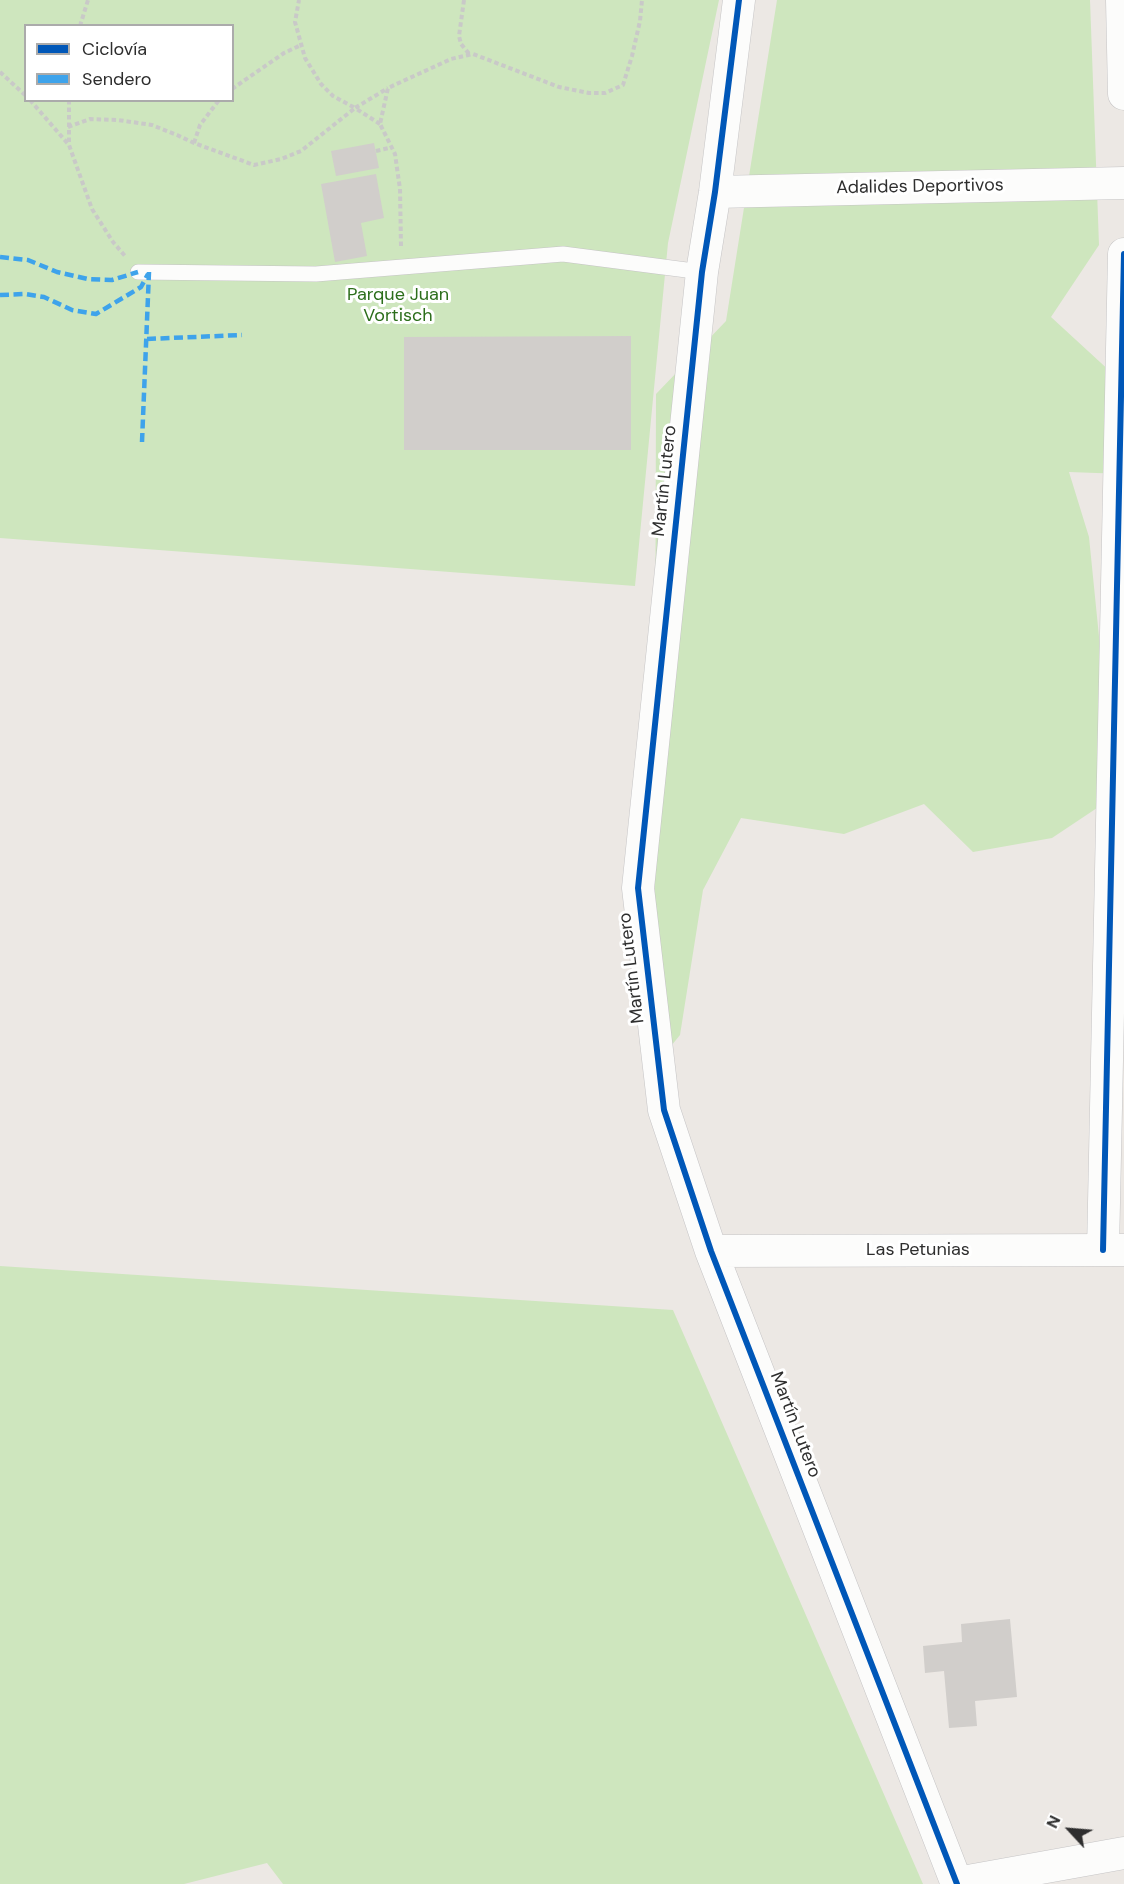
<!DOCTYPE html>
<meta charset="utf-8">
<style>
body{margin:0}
#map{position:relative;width:1124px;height:1884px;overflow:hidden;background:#ece8e4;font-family:"DM Sans",sans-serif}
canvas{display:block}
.legend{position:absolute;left:24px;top:24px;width:210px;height:78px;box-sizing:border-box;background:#fff;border:2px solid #ababab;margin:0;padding:8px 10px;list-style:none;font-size:18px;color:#2e2e2e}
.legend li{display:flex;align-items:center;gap:12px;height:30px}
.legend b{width:30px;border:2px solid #ababab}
.north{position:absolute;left:1040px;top:1800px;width:60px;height:60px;-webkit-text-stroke:4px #fff;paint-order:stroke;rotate:296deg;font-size:16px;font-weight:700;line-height:24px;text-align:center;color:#2e2e2e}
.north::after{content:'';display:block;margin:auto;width:21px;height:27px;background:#2e2e2e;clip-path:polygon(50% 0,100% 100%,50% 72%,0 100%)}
</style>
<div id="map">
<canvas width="1124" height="1884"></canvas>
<ul class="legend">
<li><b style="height:8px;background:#0057b8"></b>Ciclovía</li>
<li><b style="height:8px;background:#3ea3eb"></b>Sendero</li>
</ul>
<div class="north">N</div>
</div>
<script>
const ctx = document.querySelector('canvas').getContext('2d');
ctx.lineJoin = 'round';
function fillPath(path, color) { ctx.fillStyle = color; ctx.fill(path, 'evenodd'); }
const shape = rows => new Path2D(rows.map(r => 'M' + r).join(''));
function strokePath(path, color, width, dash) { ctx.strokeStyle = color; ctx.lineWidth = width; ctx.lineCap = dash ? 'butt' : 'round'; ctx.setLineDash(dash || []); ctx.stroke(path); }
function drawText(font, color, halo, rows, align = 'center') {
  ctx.font = font + ' "DM Sans",sans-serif'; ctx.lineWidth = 6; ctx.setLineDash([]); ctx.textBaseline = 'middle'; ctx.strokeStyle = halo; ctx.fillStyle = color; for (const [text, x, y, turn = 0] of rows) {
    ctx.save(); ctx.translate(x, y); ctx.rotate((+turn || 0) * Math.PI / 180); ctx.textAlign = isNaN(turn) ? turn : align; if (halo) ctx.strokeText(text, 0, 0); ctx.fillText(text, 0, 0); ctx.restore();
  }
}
const green = shape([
 [0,0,719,0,668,243,635,586,0,538],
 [26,26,232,26,232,100,26,100],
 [777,0,1090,0,1099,245,1051,317,1113,374,1124,474,1069,472,1089,537,1115,796,1052,838,973,852,924,804,844,834,741,818,703,890,680,1035,654,1067,656,394,726,321],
 [0,1266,673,1310,923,1884,283,1884,267,1863,184,1884,0,1884]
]);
const building = shape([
 [374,143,379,168,336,176,331,151],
 [376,174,384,218,361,223,367,256,335,262,321,184],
 [631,336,631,450,404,450,404,337],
 [1010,1619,1017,1697,975,1701,977,1726,949,1728,944,1671,925,1673,923,1646,962,1642,961,1624]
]);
const path = shape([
 [464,0,459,36,461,44,470,55],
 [80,26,88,0],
 [0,72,26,96],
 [232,89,284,53,301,45],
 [30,100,69,145,92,209,113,242,125,256],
 [69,100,69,145],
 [380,124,355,108,388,88],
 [68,127,90,119,118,120,152,125,177,135,194,143,254,165,281,159,301,151,355,108,333,96,321,84,305,58,295,22,299,0],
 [194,143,200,125,219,100],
 [376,151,393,147],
 [401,246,400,189,395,154,380,124,388,88,451,59,473,54,559,87,589,93,605,93,623,85,632,56,640,21,642,0]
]);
const lane = shape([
 [138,272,316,274,563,254,702,272]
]);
const street = shape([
 [739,0,715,192,702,272,638,888,664,1110,711,1251,957,1884],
 [1122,0,1124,94],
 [715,192,1124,183],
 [1103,1250,1124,254],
 [711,1251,1123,1250],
 [957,1883,1124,1853]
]);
const quiet = shape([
 [0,257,28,260,57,272,88,279,112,280,138,272],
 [0,295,25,294,44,297,72,310,96,314,141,287,148,274],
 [147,339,242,335],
 [142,442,149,272]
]);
const cycleway = shape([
 [739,0,715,192,702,272,638,888,664,1110,711,1251,957,1884],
 [1103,1250,1124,254]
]);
const streetNames = [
 ["Adalides Deportivos",920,187,-1],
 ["Martín Lutero",665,481,-84],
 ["Martín Lutero",632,968,-97],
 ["Las Petunias",918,1250],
 ["Martín Lutero",795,1425,69]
];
const parkNames = [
 ["Parque Juan",398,295],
 ["Vortisch",398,316]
];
fillPath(green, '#cee6be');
fillPath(building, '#d1cecb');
strokePath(lane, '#c5c4c5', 16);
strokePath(street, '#c5c4c5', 33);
strokePath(path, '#c9c9c8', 4, [4.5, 3]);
strokePath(lane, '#fcfcfb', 15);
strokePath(street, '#fcfcfb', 32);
strokePath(quiet, '#3ea3eb', 4.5, [9, 4.5]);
strokePath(cycleway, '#0057b8', 6);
drawText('18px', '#2e2e2e', '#fff', streetNames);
drawText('18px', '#2c6e1b', '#fff', parkNames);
</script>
